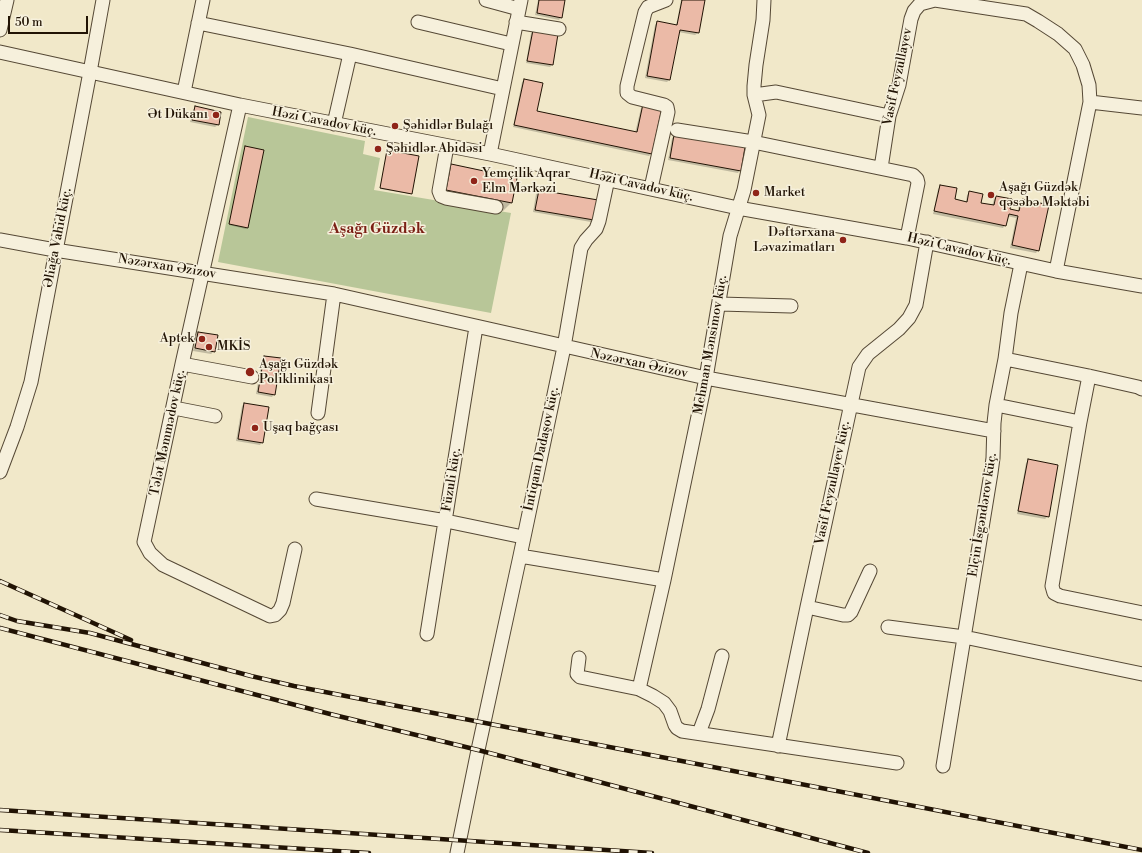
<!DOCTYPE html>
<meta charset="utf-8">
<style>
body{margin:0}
#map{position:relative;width:1142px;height:853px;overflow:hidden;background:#f1e8c9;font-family:"Libre Bodoni",serif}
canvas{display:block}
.scale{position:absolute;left:8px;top:16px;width:80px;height:18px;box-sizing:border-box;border:2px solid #211304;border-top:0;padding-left:5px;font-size:12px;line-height:14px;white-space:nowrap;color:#211304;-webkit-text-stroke:3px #f6f0dc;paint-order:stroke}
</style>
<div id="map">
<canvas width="1142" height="853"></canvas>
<div class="scale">50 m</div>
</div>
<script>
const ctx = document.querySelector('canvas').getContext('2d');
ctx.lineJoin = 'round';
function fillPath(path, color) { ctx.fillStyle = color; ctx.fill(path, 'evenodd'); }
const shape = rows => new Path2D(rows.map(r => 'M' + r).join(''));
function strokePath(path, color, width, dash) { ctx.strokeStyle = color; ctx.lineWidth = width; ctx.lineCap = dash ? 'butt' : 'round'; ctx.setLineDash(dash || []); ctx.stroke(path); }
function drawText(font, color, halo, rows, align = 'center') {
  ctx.font = font + ' "Libre Bodoni",serif'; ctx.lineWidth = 3; ctx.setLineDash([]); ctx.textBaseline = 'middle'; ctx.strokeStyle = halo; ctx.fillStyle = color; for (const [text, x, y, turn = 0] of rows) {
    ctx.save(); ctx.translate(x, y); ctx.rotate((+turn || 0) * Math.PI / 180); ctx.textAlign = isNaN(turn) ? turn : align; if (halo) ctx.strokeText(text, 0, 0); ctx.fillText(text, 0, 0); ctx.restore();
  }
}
const green = shape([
 [248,117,365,141,363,154,380,158,374,190,511,213,491,313,218,262]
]);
const shadow = shape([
 [538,0,564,0,561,17,559,20,535,15],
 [681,0,704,0,698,33,695,35,678,32,669,80,667,82,645,78,655,25,657,22,676,26],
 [533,31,552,65,550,67,526,63,531,33],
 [524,80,536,112,635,133,641,108,643,105,652,153,649,156,513,127,522,82],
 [195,107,220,113,218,125,215,127,190,122,193,110],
 [675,136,740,170,738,173,668,160,672,138],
 [245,147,247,228,246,229,229,225],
 [387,151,411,193,410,194,380,189],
 [451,165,511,203,503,211,438,198,443,174],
 [940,186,953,200,966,202,967,195,970,192,980,204,992,206,994,199,996,197,1009,210,1018,211,1019,203,1022,201,1038,250,1036,253,1010,248,1016,218,1007,216,1005,225,1003,228,933,214,938,189],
 [539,191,593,219,591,222,533,212,536,194],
 [198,333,214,351,211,354,193,351,196,335],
 [264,357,274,394,272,397,256,394,262,359],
 [244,404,262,442,260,445,236,441,242,406],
 [1029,460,1048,516,1045,519,1017,514,1026,463]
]);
const building = shape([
 [539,0,565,0,562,18,537,13,539,0],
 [682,0,705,0,699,33,680,30,670,80,647,76,657,21,677,25,682,0],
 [533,30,558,34,553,65,527,61,533,30],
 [524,79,543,83,537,111,637,132,643,104,662,108,652,154,514,125,524,79],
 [195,106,221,112,219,125,192,120,195,106],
 [674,135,745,147,741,171,670,158,674,135],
 [245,146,264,150,248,228,229,224,245,146],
 [387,150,419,156,412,194,380,188,387,150],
 [451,164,517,178,512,203,446,190,451,164],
 [940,185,957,188,955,199,967,202,969,191,983,194,981,203,994,205,996,196,1012,199,1010,209,1019,211,1022,199,1049,205,1039,251,1012,245,1018,216,1009,214,1006,226,934,211,940,185],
 [539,190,598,200,594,220,535,210,539,190],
 [198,332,218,335,215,352,195,348,198,332],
 [264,356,281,358,275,395,258,392,264,356],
 [244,403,269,407,263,443,238,439,244,403],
 [1028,459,1058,465,1049,517,1018,511,1028,459]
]);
const minor = shape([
 [486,0,519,9],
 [418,22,511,44],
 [516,22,559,29],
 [198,23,350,54,503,89],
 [0,30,7,0],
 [0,52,240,105,490,154,738,208,907,238,1056,271,1142,286],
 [184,92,203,0],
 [754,95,776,92,889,116],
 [1090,102,1142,108],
 [240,105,182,364,144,542,150,553,163,565,270,616,275,615,280,610,283,603,295,549],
 [334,124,350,54],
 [677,130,753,142,913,175,917,179,918,183,907,238],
 [447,146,439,191,441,196,446,198,496,207],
 [490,154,521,0],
 [881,168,889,116,899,85,911,19,914,11,920,4,935,0,1026,14,1038,21,1058,34,1075,49,1083,65,1089,85,1090,102,1056,271],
 [651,188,668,112,667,107,664,105,632,97,627,93,627,86,645,12,648,7,666,0],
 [0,240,55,250,334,294,706,378,994,431],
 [720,304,791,306],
 [1005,359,1089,376,1138,387,1142,389],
 [182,364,252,377],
 [1089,376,1080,422,1052,586,1054,593,1060,596,1142,613],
 [996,405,1080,422],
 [174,408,215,416],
 [318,413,334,294],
 [0,472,17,427,31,382,90,72,103,0],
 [316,499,446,521,523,537],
 [520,556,664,580],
 [807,607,843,615,848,615,851,612,870,571],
 [888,627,964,637,1142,674],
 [427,634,476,327],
 [579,658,577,674,580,677,639,689,653,696,664,703,670,711,675,725,677,728,682,731,897,763],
 [639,689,664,580,706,378,730,236,744,190,759,115,754,95,754,86,756,65,763,20,764,0],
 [699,733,708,709,722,656],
 [778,746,807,607,859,367,868,354,899,329,909,318,916,305,927,242],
 [943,766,991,473,993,458,994,423,996,405,1005,359,1011,313,1021,264],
 [457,853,478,750,520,556,564,347,581,248,586,240,596,229,599,221,608,179]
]);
const rail = shape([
 [0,581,131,640],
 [0,615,17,621,90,633,251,676,294,686,1142,850],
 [0,628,330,714,478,750,868,853],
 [0,810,652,853],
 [0,830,369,853]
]);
const markers = [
 [216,115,4,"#8f2418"],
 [395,126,4,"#8f2418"],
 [378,149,4,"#8f2418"],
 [474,181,4,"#8f2418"],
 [756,193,4,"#8f2418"],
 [991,195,4,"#8f2418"],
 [843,240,4,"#8f2418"],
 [202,339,4,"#8f2418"],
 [209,347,4,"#8f2418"],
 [250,372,5,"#8f2418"],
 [255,428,4,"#8f2418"]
];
const streetNames = [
 ["Vasif Feyzullayev",898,77,-78],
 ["Həzi Cavadov küç.",324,122,11],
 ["Həzi Cavadov küç.",641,186,13],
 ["Əliağa Vahid küç.",58,238,-79],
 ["Həzi Cavadov küç.",959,250,13],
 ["Nəzərxan Əzizov",167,267,9],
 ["Mehman Mənsimov küç.",711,345,-80],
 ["Nəzərxan Əzizov",639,364,12],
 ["Tələt Məmmədov küç.",168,433,-78],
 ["İntiqam Dadaşov küç.",542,449,-78],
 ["Füzuli küç.",452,480,-81],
 ["Vasif Feyzullayev küç.",833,483,-78],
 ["Elçin İsgəndərov küç.",983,515,-81]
];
const poiNames = [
 ["Ət Dükanı",208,115,"right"],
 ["Şəhidlər Bulağı",403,126],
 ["Şəhidlər Abidəsi",386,149],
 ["Yemçilik Aqrar",482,174],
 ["Elm Mərkəzi",482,189],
 ["Aşağı Güzdək",999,188],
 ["qəsəbə Məktəbi",999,203],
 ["Market",764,193],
 ["Dəftərxana",835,233,"right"],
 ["Ləvazimatları",835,248,"right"],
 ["Aptek",194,339,"right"],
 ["MKİS",217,347],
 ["Aşağı Güzdək",259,365],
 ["Poliklinikası",259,380],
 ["Uşaq bağçası",263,428]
];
const quarterNames = [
 ["Aşağı Güzdək",377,229]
];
fillPath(green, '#b8c698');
fillPath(shadow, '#0003');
fillPath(building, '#ebbaa7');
strokePath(building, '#211304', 1);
strokePath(minor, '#554835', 15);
strokePath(minor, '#f6f0dc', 13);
strokePath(rail, '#211304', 4.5);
strokePath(rail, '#f6f0dc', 3, [9]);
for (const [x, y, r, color] of markers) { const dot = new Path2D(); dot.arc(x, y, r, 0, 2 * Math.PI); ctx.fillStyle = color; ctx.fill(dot); strokePath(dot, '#f6f0dc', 1.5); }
drawText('13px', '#211304', '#f6f0dc', streetNames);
drawText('13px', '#211304', '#f6f0dc', poiNames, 'left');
drawText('bold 15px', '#7a1f14', '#f6f0dc', quarterNames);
</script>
